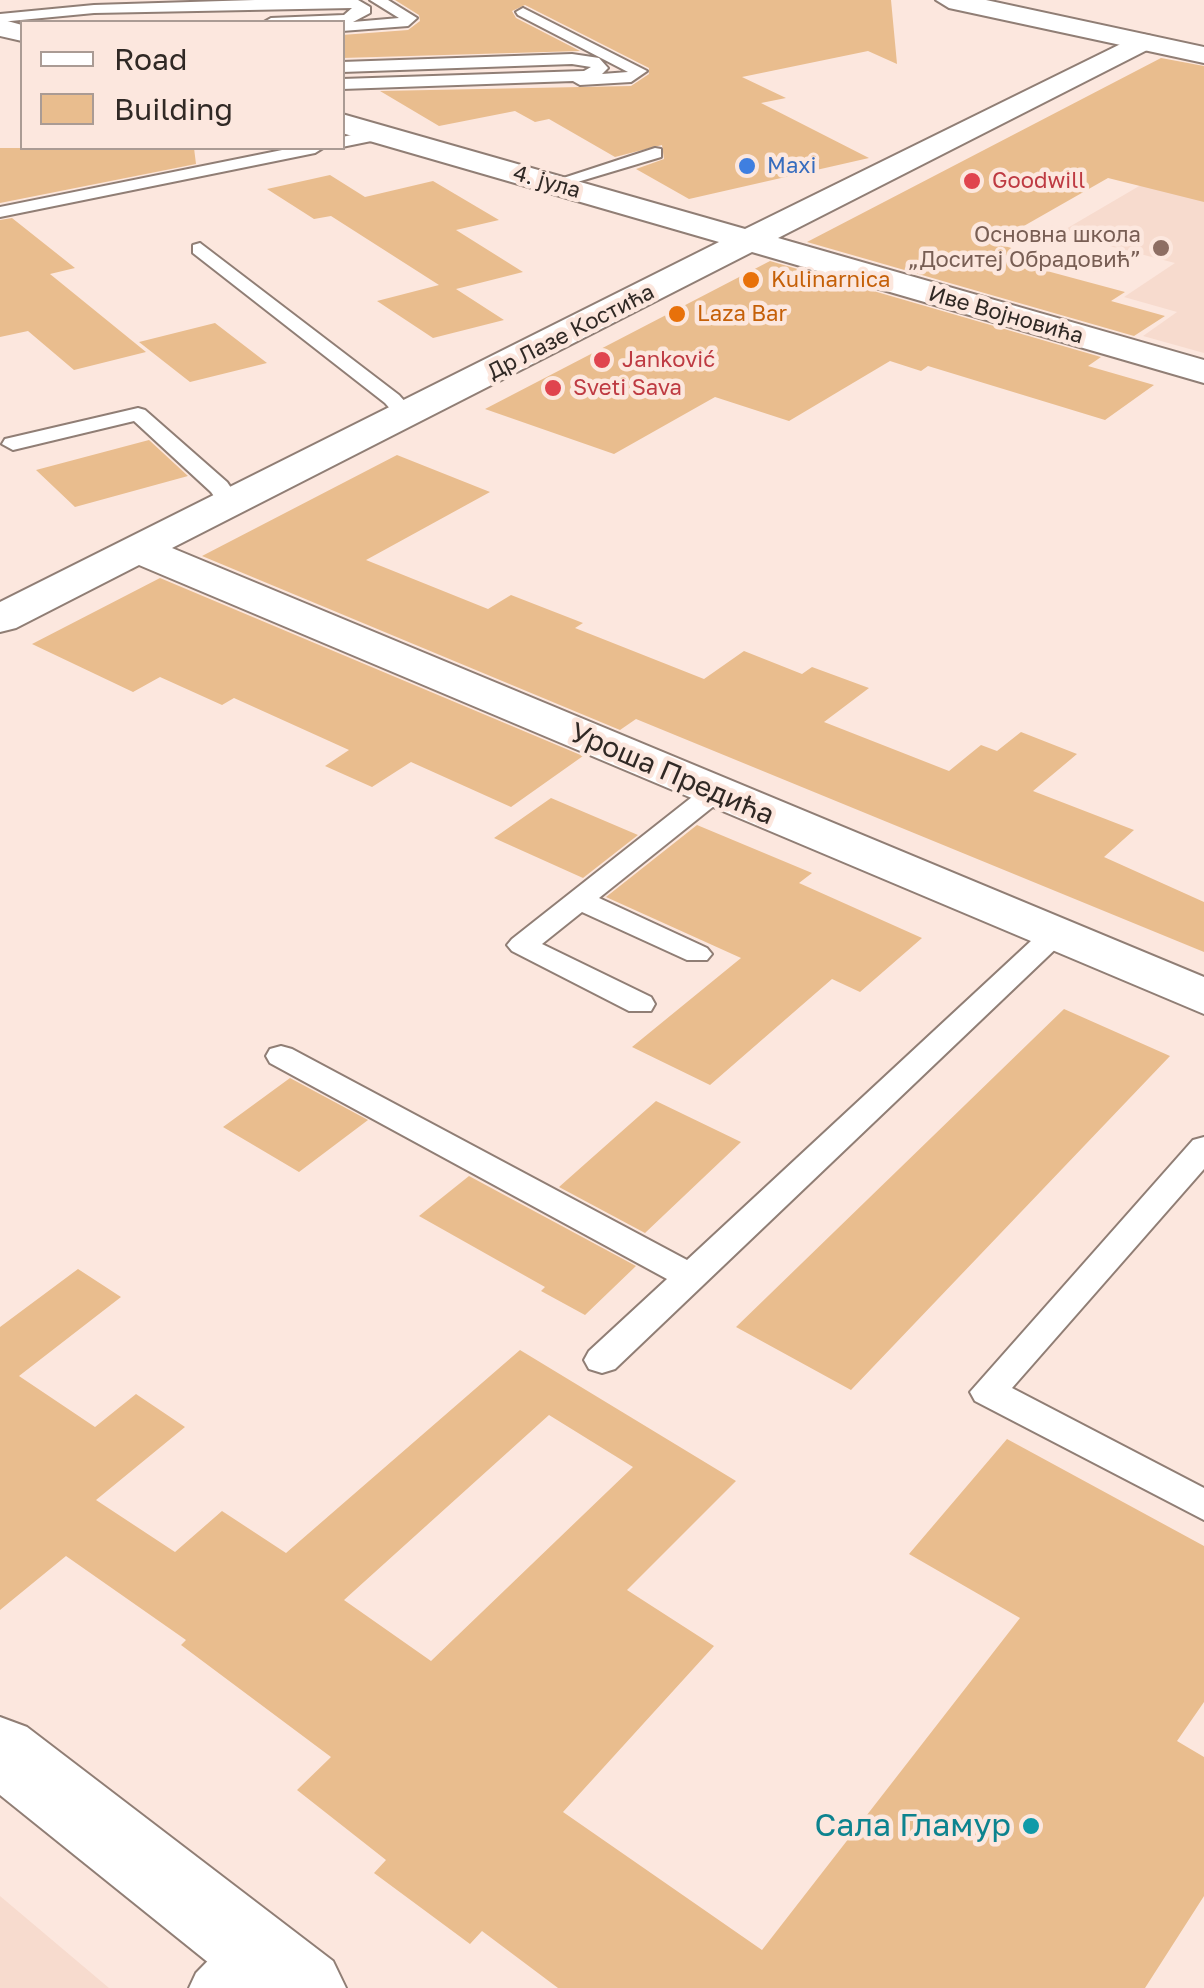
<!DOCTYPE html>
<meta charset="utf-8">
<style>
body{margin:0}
#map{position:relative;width:1204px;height:1988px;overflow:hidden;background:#fce7de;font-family:"Golos Text",sans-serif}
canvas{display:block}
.legend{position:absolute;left:20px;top:20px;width:325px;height:130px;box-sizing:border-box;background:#fce7de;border:2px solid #aa9b94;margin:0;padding:12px 18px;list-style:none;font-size:30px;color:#302925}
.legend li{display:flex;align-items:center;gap:20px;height:50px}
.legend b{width:50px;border:2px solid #aa9b94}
</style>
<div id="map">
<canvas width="1204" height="1988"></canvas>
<ul class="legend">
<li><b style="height:12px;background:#fff"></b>Road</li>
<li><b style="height:28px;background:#e9bd8e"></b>Building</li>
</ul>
</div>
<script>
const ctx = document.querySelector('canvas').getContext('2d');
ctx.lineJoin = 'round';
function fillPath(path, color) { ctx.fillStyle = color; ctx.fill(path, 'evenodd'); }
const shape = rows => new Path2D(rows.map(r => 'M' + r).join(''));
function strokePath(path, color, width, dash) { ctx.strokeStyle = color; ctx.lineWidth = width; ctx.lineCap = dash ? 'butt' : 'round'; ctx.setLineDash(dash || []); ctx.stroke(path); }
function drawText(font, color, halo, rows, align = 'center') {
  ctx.font = font + ' "Golos Text",sans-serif'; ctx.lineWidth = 9; ctx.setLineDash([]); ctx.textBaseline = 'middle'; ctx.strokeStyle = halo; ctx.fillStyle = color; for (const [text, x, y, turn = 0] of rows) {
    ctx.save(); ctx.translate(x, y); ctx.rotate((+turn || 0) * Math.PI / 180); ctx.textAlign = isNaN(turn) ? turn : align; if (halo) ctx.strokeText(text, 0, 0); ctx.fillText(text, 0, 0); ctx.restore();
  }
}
const built = shape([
 [1204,148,1204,353,1143,336,1177,312,1124,297,1175,263,1059,233],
 [0,1896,109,1988,0,1988]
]);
const building = shape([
 [395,0,891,0,897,64,868,51,742,77,786,98,761,103,869,158,689,199,636,169,664,159,662,145,615,157,549,119,535,122,515,111,439,126,380,91,631,86,649,74,649,68,525,5,512,11,516,18,580,51,342,58,342,35,408,30,420,21,419,15],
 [1161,58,1204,66,1204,202,1108,178,994,243,1022,251,1006,260,1125,292,1111,301,1165,316,1134,336,807,242],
 [0,148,194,148,196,164,0,203],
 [330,175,365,197,433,181,499,220,456,230,523,272,456,289,504,320,433,338,377,301,439,285,331,216,314,219,267,189],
 [12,218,75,268,50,274,146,352,74,370,28,331,0,337,0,220],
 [770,261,1101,357,1088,366,1154,385,1105,420,928,366,921,371,890,361,789,421,715,397,614,454,485,409],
 [215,323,267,363,190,382,139,342],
 [149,440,188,476,75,507,36,470],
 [397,455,490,492,366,560,488,609,511,595,583,623,575,628,704,679,744,651,802,674,812,667,869,688,824,722,949,771,981,745,997,751,1021,732,1077,754,1033,791,1134,830,1104,857,1204,902,1204,952,636,719,620,730,202,556],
 [160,578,583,756,511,807,411,762,372,787,325,766,349,750,234,698,222,705,160,677,133,692,32,644],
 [551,798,638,835,583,878,494,838],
 [697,825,812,873,799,883,922,938,860,992,832,979,710,1085,632,1047,741,958,606,897],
 [1064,1009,1170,1056,851,1390,736,1327],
 [290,1078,368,1120,299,1172,223,1127],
 [656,1101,741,1142,645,1233,559,1187],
 [469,1176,636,1266,585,1315,541,1291,545,1287,419,1216],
 [78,1269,121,1297,19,1376,95,1427,136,1394,185,1427,96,1500,175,1552,222,1511,286,1553,520,1350,736,1481,627,1590,714,1646,563,1812,762,1950,1020,1618,909,1554,1007,1439,1204,1546,1204,1702,1177,1741,1204,1757,1204,1896,1145,1988,558,1988,482,1931,470,1944,374,1873,386,1860,297,1790,331,1757,181,1645,186,1640,66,1556,0,1610,0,1327],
 [549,1415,633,1467,431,1661,344,1600]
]);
const service = shape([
 [255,0,358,0,370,7,370,13,353,22,399,18,370,0,388,0,417,18,408,26,342,31,342,22,264,22,271,18,344,15,352,8,94,13,0,22,0,14,94,5,255,0],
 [523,8,647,71,631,82,580,85,573,81,342,89,342,79,584,71,591,67,572,64,342,72,342,62,572,54,599,58,608,68,602,74,628,72,518,15,516,12,523,8],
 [380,129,386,130,386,138,342,147,342,137,380,129],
 [292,148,323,148,315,153,0,217,0,207,292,148],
 [655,148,661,149,661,157,554,189,545,184,655,148],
 [200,243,399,395,417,415,413,419,399,419,385,403,193,253,193,245,200,243],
 [138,408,145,410,227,482,242,504,239,509,223,509,211,492,134,421,13,450,2,444,5,439,138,408],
 [715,784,724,786,728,792,724,798,599,898,707,948,712,954,707,960,687,960,582,912,542,944,651,997,655,1004,651,1011,629,1011,512,951,507,945,512,939,706,786,715,784],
 [1055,925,1065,928,1070,934,1065,940,615,1369,602,1373,589,1369,584,1360,589,1351,667,1279,270,1063,266,1056,270,1049,281,1046,292,1049,687,1260,1045,928,1055,925],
 [1204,1137,1204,1169,1012,1388,1204,1488,1204,1520,975,1401,970,1392,1193,1140,1204,1137],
 [252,1926,268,1932,274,1947,268,1962,242,1988,189,1988,196,1973,236,1932,252,1926]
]);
const minor = shape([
 [0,19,22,25,22,41,0,36,0,19],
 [1141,34,1151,36,1155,42,1151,48,778,238,1204,360,1204,383,752,252,172,548,1204,977,1204,1014,139,565,16,628,0,632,0,602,719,242,342,133,342,114,745,229,1141,34],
 [0,1717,27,1727,333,1961,346,1988,240,1988,0,1795,0,1717]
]);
const tertiary = shape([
 [936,0,986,0,1204,47,1204,63,949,8,936,0]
]);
const markers = [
 [747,166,10,"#3f7fe0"],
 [972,181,10,"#e0444e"],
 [1161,248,10,"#8d6e63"],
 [751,280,10,"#e8710a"],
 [677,314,10,"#e8710a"],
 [602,360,10,"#e0444e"],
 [553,388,10,"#e0444e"],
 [1031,1826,10,"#0f9aa8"]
];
const farShopnames = [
 ["Maxi",767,166]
];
const farHealthnames = [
 ["Goodwill",992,181],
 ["Janković",622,360],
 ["Sveti Sava",573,388]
];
const farStreetnames = [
 ["4. јула",547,182,16],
 ["Иве Војновића",1006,315,16],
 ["Др Лазе Костића",571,332,-27]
];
const farEducationnames = [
 ["Основна школа",1141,235],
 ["„Доситеј Обрадовић”",1141,260]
];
const farFoodnames = [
 ["Kulinarnica",771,280],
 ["Laza Bar",697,314]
];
const streetNames = [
 ["Уроша Предића",672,774,23]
];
const nearCulturenames = [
 ["Сала Гламур",1011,1826]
];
fillPath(built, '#f7dbce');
fillPath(building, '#e9bd8e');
strokePath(service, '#907e75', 4);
strokePath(minor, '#907e75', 4);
strokePath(tertiary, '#907e75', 4);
fillPath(service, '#fff');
fillPath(minor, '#fff');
fillPath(tertiary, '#fff');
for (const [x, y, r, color] of markers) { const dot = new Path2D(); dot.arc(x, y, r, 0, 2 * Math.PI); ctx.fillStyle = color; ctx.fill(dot); strokePath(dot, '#fce7de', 4); }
drawText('22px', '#366cbe', '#fce7de', farShopnames, 'left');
drawText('22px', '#be3a42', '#fce7de', farHealthnames, 'left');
drawText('22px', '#302925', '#fce7de', farStreetnames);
drawText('22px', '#785e54', '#fce7de', farEducationnames, 'right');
drawText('22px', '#c56008', '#fce7de', farFoodnames, 'left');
drawText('28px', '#302925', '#fce7de', streetNames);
drawText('32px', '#0d838f', '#fce7de', nearCulturenames, 'right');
</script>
